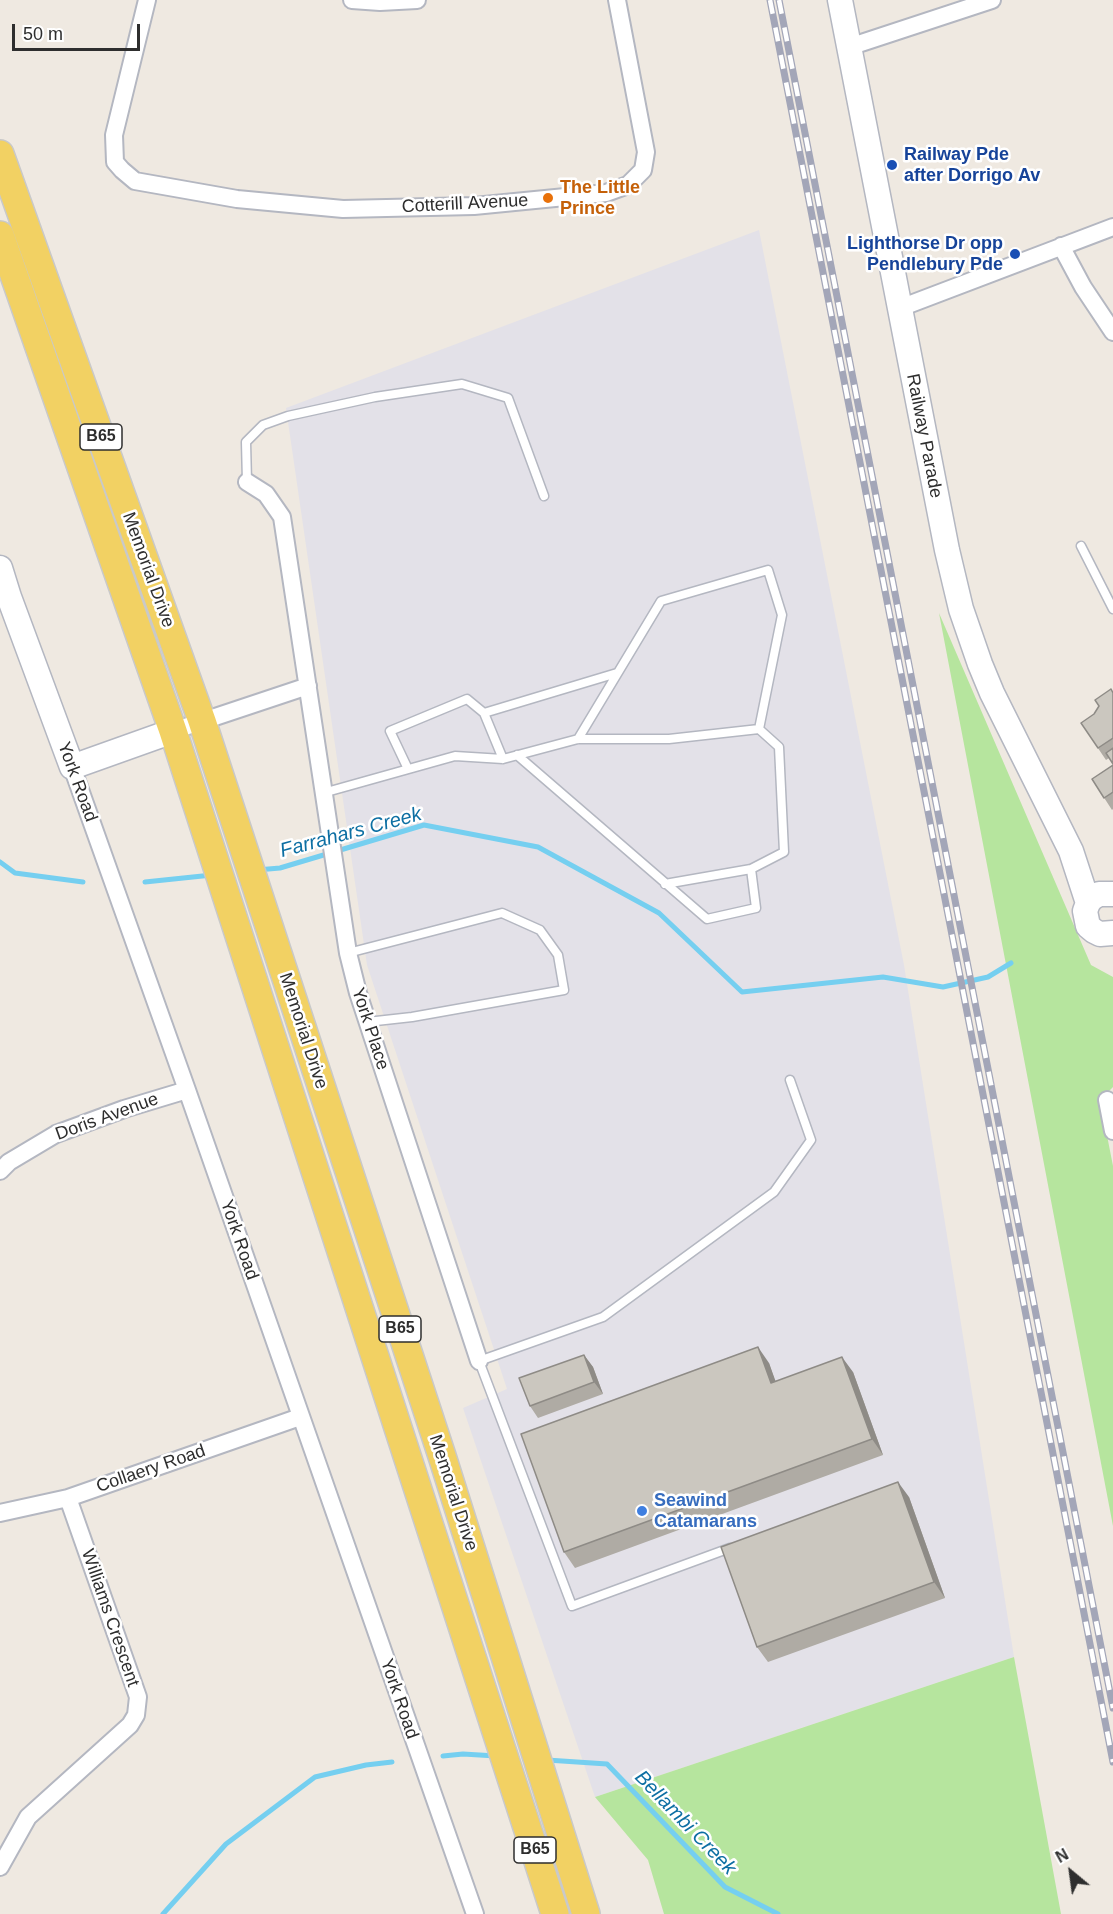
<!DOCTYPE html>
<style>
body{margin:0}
#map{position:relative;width:1113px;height:1914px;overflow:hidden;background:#efe9e1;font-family:Arial,sans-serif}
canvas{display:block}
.north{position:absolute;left:1041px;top:1842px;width:60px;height:60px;-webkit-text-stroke:4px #fff;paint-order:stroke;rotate:331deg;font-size:16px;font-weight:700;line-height:24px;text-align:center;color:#2e2e2e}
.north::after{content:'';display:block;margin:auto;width:21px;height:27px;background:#2e2e2e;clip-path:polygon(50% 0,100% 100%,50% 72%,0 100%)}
.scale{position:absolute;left:12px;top:24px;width:128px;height:27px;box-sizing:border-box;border:3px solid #2e2e2e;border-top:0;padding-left:8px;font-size:18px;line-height:21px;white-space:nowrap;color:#2e2e2e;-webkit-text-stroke:4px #fff;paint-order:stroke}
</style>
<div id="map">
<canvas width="1113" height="1914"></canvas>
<div class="north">N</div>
<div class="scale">50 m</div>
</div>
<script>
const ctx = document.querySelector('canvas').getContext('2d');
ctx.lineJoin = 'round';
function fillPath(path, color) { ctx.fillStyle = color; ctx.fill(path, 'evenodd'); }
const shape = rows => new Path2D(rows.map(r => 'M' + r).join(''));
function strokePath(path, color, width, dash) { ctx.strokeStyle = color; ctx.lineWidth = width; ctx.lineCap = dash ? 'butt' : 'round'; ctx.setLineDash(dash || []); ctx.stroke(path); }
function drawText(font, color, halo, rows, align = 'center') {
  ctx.font = font + ' Arial,sans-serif'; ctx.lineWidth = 5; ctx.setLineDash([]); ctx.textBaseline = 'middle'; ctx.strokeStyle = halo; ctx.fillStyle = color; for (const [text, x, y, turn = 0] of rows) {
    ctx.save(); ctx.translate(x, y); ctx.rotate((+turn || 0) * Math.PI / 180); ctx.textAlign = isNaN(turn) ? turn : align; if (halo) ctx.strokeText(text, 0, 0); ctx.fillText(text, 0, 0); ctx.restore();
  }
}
const industrial = shape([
 [759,230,904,965,1014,1657,595,1797,463,1408,507,1389,367,965,286,408]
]);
const green = shape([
 [939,613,1091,965,1113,977,1113,1087,1100,1100,1113,1166,1113,1526],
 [1014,1657,1061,1914,664,1914,648,1860,595,1797]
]);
const stream = shape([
 [0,862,15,873,83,882],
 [257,870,280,868,424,825,538,847,659,913,742,992,883,977,943,987,988,977,1011,963],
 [145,882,212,875],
 [443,1756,463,1754,496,1756],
 [547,1760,607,1764,725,1887,778,1914],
 [163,1914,226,1844,315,1777,366,1765,392,1762]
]);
const lane = shape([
 [247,482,246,442,263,425,288,416,375,397,462,384,508,398,544,496],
 [1081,546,1113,609],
 [517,755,707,919,756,908,751,869,784,852,779,747,759,729,782,615,768,570,661,601,578,739],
 [503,759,484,713,617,673],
 [408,769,390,731,467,699,484,713],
 [323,793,455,756,503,759,578,739,669,739,759,729],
 [665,884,751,869],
 [348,953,502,913,540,930,558,955,564,990,412,1017,367,1022],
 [730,1548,572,1606,479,1361,603,1317,774,1192,811,1140,790,1080]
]);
const street = shape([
 [147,0,114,135,115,162,122,170,135,181,237,199,343,209,474,206,606,193,628,185,643,170,646,152,617,0],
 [352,0,380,2,417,0],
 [849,47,992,0],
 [1061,246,1083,287,1113,332],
 [900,308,1113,227],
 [247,482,266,494,282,517,348,953,358,993,479,1361],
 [173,731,308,686],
 [72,767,187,1090,475,1914],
 [1107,1100,1113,1131],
 [0,1171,9,1162,56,1134,124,1109,187,1090],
 [0,1513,68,1498,300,1417],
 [0,1867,28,1817,130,1725,136,1715,138,1697,68,1498]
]);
const secondary = shape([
 [840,0,947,550,961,609,980,664,992,693,1071,851,1088,903],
 [0,568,9,597,72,767,173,731],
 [1113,894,1099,894,1092,898,1088,903,1085,911,1088,926,1094,931,1100,934,1113,933]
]);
const primary = shape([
 [0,154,202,721,442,1456,586,1914],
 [0,235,173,731,555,1914]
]);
const rail = shape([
 [770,0,1113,1762],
 [779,0,1113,1708]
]);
const wall = shape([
 [1113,692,1113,764,1109,758,1106,760,1081,723,1094,714],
 [1113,765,1113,809,1112,810,1092,779],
 [584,1355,593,1367,603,1394,538,1418,530,1406],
 [769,1363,775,1381,853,1372,883,1455,575,1568,564,1552],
 [909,1497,945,1598,768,1662,757,1647]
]);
const shadedWall = shape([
 [758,1347,769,1363,782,1399,771,1383],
 [584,1355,593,1367,603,1394,594,1382],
 [842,1357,853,1372,883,1455,872,1439],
 [898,1482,909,1497,945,1598,934,1582]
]);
const building = shape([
 [1111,689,1113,693,1113,738,1098,748,1081,723,1094,714,1099,706,1095,700,1111,689],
 [1113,748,1113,764,1106,753,1113,748],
 [1113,765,1113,792,1104,798,1092,779,1113,765],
 [758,1347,771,1383,842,1357,872,1439,564,1552,521,1434,758,1347],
 [584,1355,594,1382,530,1406,519,1378,584,1355],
 [898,1482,934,1582,757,1647,721,1547,898,1482]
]);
const markers = [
 [892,165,6,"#1a4fb4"],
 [548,198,6,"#e8710a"],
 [1015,254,6,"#1a4fb4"],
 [642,1511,6,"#3f7fe0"]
];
const shields = [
 [101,437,42],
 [400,1329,42],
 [535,1850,42]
];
const shieldNames = [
 ["B65",101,437],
 ["B65",400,1329],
 ["B65",535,1850]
];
const transitNames = [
 ["Railway Pde",904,155],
 ["after Dorrigo Av",904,176],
 ["Lighthorse Dr opp",1003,244,"right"],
 ["Pendlebury Pde",1003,265,"right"]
];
const foodNames = [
 ["The Little",560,188],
 ["Prince",560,209]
];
const streetNames = [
 ["Cotterill Avenue",465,204,-3],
 ["Railway Parade",924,436,79],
 ["Memorial Drive",148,570,70],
 ["York Road",77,782,70],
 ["York Place",370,1029,72],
 ["Memorial Drive",303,1031,72],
 ["Doris Avenue",107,1117,-20],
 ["York Road",239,1240,71],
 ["Collaery Road",151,1469,-19],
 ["Memorial Drive",453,1493,72],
 ["Williams Crescent",110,1618,71],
 ["York Road",399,1699,71]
];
const shopNames = [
 ["Seawind",654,1501],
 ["Catamarans",654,1522]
];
const waterNames = [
 ["Farrahars Creek",351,833,-15],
 ["Bellambi Creek",685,1823,46]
];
fillPath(industrial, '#e3e1e8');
fillPath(green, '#b6e59e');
strokePath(stream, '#75cff0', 5);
strokePath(lane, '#b4b7c1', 11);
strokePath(street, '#b4b7c1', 20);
strokePath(secondary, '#b4b7c1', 27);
strokePath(primary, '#c9c9c9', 30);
strokePath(lane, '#fff', 8);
strokePath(street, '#fff', 16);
strokePath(secondary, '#fff', 24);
strokePath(primary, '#f2d163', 27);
strokePath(rail, '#a3a6b8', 7);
strokePath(rail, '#fff', 4.5, [14]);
fillPath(wall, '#afaba4');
fillPath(shadedWall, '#8e8b86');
fillPath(building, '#cbc7bf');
strokePath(building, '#8e8b86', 1.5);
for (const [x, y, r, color] of markers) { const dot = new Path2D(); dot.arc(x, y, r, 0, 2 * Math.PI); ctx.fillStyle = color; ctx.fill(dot); strokePath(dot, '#fff', 2); }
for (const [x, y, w] of shields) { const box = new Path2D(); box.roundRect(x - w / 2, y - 13, w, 26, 4.5); ctx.fillStyle = '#fff'; ctx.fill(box); strokePath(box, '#2e2e2e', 1.5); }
drawText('bold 16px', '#2e2e2e', null, shieldNames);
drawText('bold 18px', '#164399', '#fff', transitNames, 'left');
drawText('bold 18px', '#c56008', '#fff', foodNames, 'left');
drawText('18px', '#2e2e2e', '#fff', streetNames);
drawText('bold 18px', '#366cbe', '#fff', shopNames, 'left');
drawText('italic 20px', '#0d6fa3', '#fff', waterNames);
</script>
